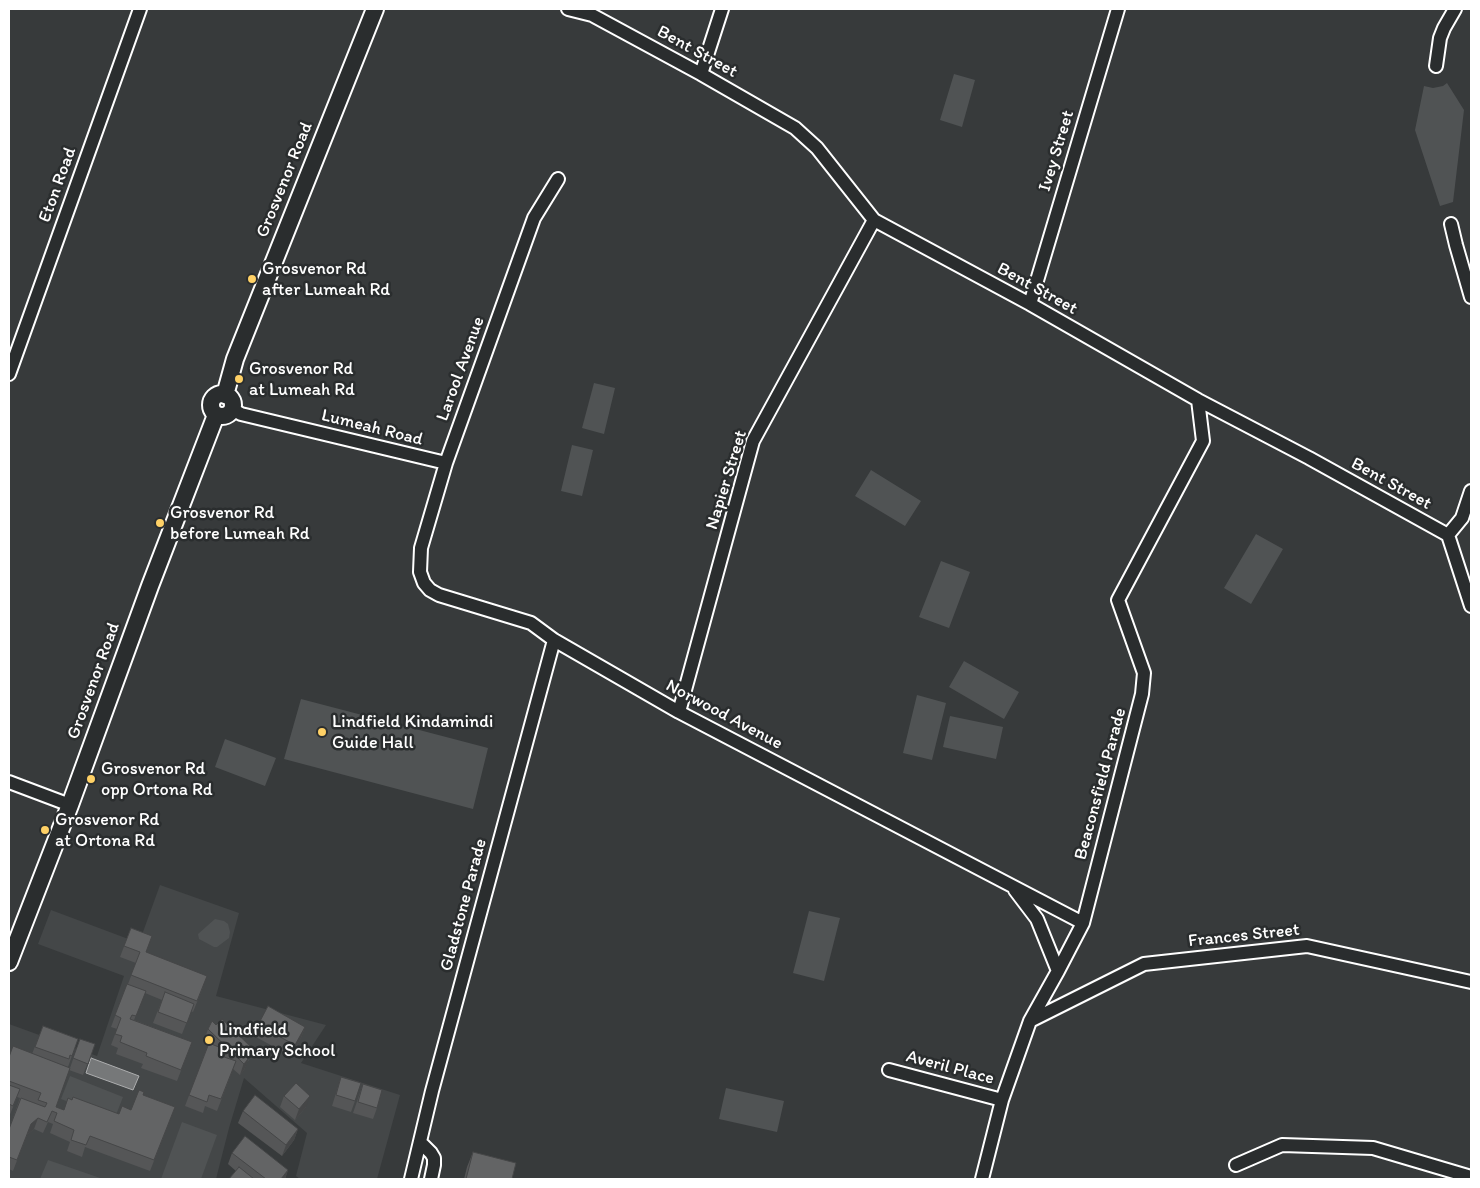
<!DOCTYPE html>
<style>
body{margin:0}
#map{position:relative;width:1480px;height:1188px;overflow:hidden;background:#373a3b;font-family:Itim,sans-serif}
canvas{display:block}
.frame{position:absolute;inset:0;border:10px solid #fff;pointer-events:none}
</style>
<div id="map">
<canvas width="1480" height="1188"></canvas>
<div class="frame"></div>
</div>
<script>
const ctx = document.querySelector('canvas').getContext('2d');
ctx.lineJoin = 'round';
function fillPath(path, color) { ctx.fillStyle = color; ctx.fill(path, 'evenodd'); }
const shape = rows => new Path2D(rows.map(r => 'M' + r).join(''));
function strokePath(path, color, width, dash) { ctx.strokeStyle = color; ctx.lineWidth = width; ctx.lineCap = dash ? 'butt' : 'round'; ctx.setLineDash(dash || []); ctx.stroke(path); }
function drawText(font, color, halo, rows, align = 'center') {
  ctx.font = font + ' Itim,sans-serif'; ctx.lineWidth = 5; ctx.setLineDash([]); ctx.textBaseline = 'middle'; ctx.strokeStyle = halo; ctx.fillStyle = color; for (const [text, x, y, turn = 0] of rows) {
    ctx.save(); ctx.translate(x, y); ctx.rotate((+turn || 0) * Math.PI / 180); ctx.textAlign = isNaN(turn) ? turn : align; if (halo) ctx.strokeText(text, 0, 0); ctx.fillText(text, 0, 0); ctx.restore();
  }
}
const built = shape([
 [160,885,239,913,216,996,326,1025,301,1063,400,1095,377,1179,300,1179,296,1176,307,1133,244,1078,229,1128,216,1179,9,1179,9,1024,97,1056,124,976,38,944,51,910,139,943]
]);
const green = shape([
 [954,74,975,80,962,127,940,120],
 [1447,83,1464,110,1453,202,1440,206,1415,130,1424,86,1433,88,1443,86],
 [594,383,615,388,604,434,582,428],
 [572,445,593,450,582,496,561,491],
 [871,470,921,501,905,526,855,496],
 [1256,534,1283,549,1251,604,1224,588],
 [941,561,970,572,949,628,919,617],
 [964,661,1019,692,1004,719,949,687],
 [917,695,946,703,932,760,903,753],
 [301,699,488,748,473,809,284,759],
 [950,716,1003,727,996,759,943,747],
 [225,739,276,758,265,786,215,767],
 [809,911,840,918,824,981,793,973],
 [215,919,224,921,228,924,230,932,229,938,217,947,214,947,199,939,198,934],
 [70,1076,123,1097,114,1120,61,1099],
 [726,1088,784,1101,777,1132,719,1119],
 [182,1122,217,1135,201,1179,161,1179],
 [48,1160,103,1179,40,1179]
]);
const water = shape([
 [91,1058,139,1076,133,1090,86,1073,91,1058]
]);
const minor = shape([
 [568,9,592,15,701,74,795,128,817,148,874,220,1030,304,1198,400,1309,458,1448,535,1471,606],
 [1436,66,1440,38,1444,28,1455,9],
 [701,74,722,9],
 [558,179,534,218,446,463,421,548,420,572,424,583,430,590,439,595,531,623,554,640,679,712,1083,923],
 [1451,224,1456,245,1471,297],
 [1030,304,1118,9],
 [9,374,140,9],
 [232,409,241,414,446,463],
 [1448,535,1462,518,1471,491],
 [679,712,753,441,874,220],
 [9,782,70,805],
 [1015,890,1037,919,1058,971],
 [1030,1021,1144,964,1307,946,1471,982],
 [889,1070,1002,1100],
 [420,1142,431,1153,434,1158,434,1165,431,1179],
 [1236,1165,1282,1145,1373,1148,1471,1177],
 [411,1179,432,1091,554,640],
 [982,1179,1002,1100,1030,1021,1058,971,1083,923,1142,694,1144,673,1118,600,1203,441,1198,400]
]);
const tertiary = shape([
 '211 405a11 11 0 1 1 22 0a11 11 0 1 1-22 0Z',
 [225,395,235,359,375,9],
 [9,962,70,805,150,586,216,415]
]);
const wall = shape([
 [131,928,146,952,203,987,193,1012,191,1011,182,1034,153,1023,162,1000,145,993,134,1020,192,1042,177,1081,141,1068,143,1064,116,1054,118,1048,111,1045,117,1029,111,1027,127,984,128,984,136,963,120,957],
 [258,1025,305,1027,301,1038,291,1056,254,1036],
 [43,1026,78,1039,68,1067,70,1068,80,1039,95,1044,83,1075,69,1070,56,1107,64,1110,119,1114,131,1110,143,1095,175,1107,150,1171,85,1147,82,1157,67,1151,70,1142,50,1133,53,1124,48,1122,43,1133,34,1129,27,1135,13,1171,9,1169,9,1129,20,1098,17,1097,9,1117,9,1057,32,1054],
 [208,1029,249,1060,247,1062,244,1070,240,1075,233,1069,217,1111,205,1106,203,1113,185,1106,208,1045,204,1041],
 [341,1077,355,1101,351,1112,332,1106],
 [363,1084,377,1108,373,1119,353,1113],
 [284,1096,306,1107,295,1120,280,1107],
 [243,1111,298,1129,294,1140,282,1156,238,1123],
 [473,1152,512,1179,464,1179,467,1167],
 [232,1153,288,1170,285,1179,229,1179,236,1171,228,1164]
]);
const shadedWall = shape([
 [305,1027,301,1038,291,1056,295,1045],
 [253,1049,244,1070,240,1075,246,1056],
 [310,1096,306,1107,295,1120,299,1109],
 [38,1118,34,1129,27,1135,13,1171,31,1124],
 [298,1129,294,1140,282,1156,286,1145],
 [288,1170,285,1179,281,1179]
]);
const building = shape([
 [131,928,152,936,146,952,207,976,197,1001,131,975,140,952,124,946,131,928],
 [127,984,146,991,136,1016,132,1015,130,1019,192,1042,181,1070,146,1056,147,1053,120,1042,122,1036,115,1034,121,1018,115,1015,127,984],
 [165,992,194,1004,187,1023,158,1012,165,992],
 [268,1006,305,1027,295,1045,258,1025,268,1006],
 [222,1019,253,1049,246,1056,248,1059,244,1064,208,1029,212,1021,216,1025,222,1019],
 [43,1026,78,1039,72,1056,70,1055,69,1059,35,1047,43,1026],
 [80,1039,95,1044,88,1064,73,1058,80,1039],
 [209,1043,226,1050,224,1057,236,1061,221,1099,209,1095,207,1102,189,1095,209,1043],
 [13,1046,70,1068,56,1107,64,1110,68,1098,72,1100,73,1097,119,1114,122,1106,131,1110,139,1090,144,1092,143,1095,175,1107,154,1160,90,1136,86,1145,71,1140,74,1130,54,1121,57,1113,52,1111,47,1122,38,1118,31,1124,17,1160,9,1157,9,1129,21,1098,45,1107,47,1103,38,1100,41,1093,9,1081,9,1057,13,1046],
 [341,1077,361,1083,355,1101,336,1095,341,1077],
 [296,1083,310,1096,299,1109,284,1096,296,1083],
 [363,1084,382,1090,377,1108,358,1102,363,1084],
 [9,1085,20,1089,13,1106,9,1104,9,1085],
 [255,1095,298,1129,286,1145,243,1111,255,1095],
 [245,1136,288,1170,281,1179,266,1179,232,1153,245,1136],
 [473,1152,516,1163,512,1179,466,1179,473,1152],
 [239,1167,254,1179,229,1179,239,1167]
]);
const markers = [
 [252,279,5,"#ffd166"],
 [239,379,5,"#ffd166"],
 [160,523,5,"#ffd166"],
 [322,732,5,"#ffd166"],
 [91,779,5,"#ffd166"],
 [45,830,5,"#ffd166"],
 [209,1040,5,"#ffd166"]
];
const streetNames = [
 ["Bent Street",697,52,29],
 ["Ivey Street",1057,151,-73],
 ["Grosvenor Road",285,180,-68],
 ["Eton Road",58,185,-70],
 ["Bent Street",1037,289,29],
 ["Larool Avenue",461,369,-70],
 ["Lumeah Road",372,428,14],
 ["Napier Street",727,480,-73],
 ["Bent Street",1391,484,29],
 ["Grosvenor Road",94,681,-70],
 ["Norwood Avenue",724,715,28],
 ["Beaconsfield Parade",1101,784,-75],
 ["Gladstone Parade",464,905,-75],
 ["Frances Street",1244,936,-6],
 ["Averil Place",950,1068,15]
];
const poiNames = [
 ["Grosvenor Rd",262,269],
 ["after Lumeah Rd",262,290],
 ["Grosvenor Rd",249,369],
 ["at Lumeah Rd",249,390],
 ["Grosvenor Rd",170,513],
 ["before Lumeah Rd",170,534],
 ["Lindfield Kindamindi",332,722],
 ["Guide Hall",332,743],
 ["Grosvenor Rd",101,769],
 ["opp Ortona Rd",101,790],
 ["Grosvenor Rd",55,820],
 ["at Ortona Rd",55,841],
 ["Lindfield",219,1030],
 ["Primary School",219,1051]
];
fillPath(built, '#444748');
fillPath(green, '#505354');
fillPath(water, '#767879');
strokePath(water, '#adaeaf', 1);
strokePath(minor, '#fff', 16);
strokePath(tertiary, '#fff', 20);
strokePath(minor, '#2a2d2e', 12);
strokePath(tertiary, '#2a2d2e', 16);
fillPath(wall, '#555657');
fillPath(shadedWall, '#454647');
fillPath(building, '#636465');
strokePath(building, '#454647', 1);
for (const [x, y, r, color] of markers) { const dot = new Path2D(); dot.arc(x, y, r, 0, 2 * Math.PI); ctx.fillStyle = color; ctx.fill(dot); strokePath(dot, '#2a2d2e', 2); }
drawText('18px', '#fff', '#2a2d2e', streetNames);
drawText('18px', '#fff', '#2a2d2e', poiNames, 'left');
</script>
